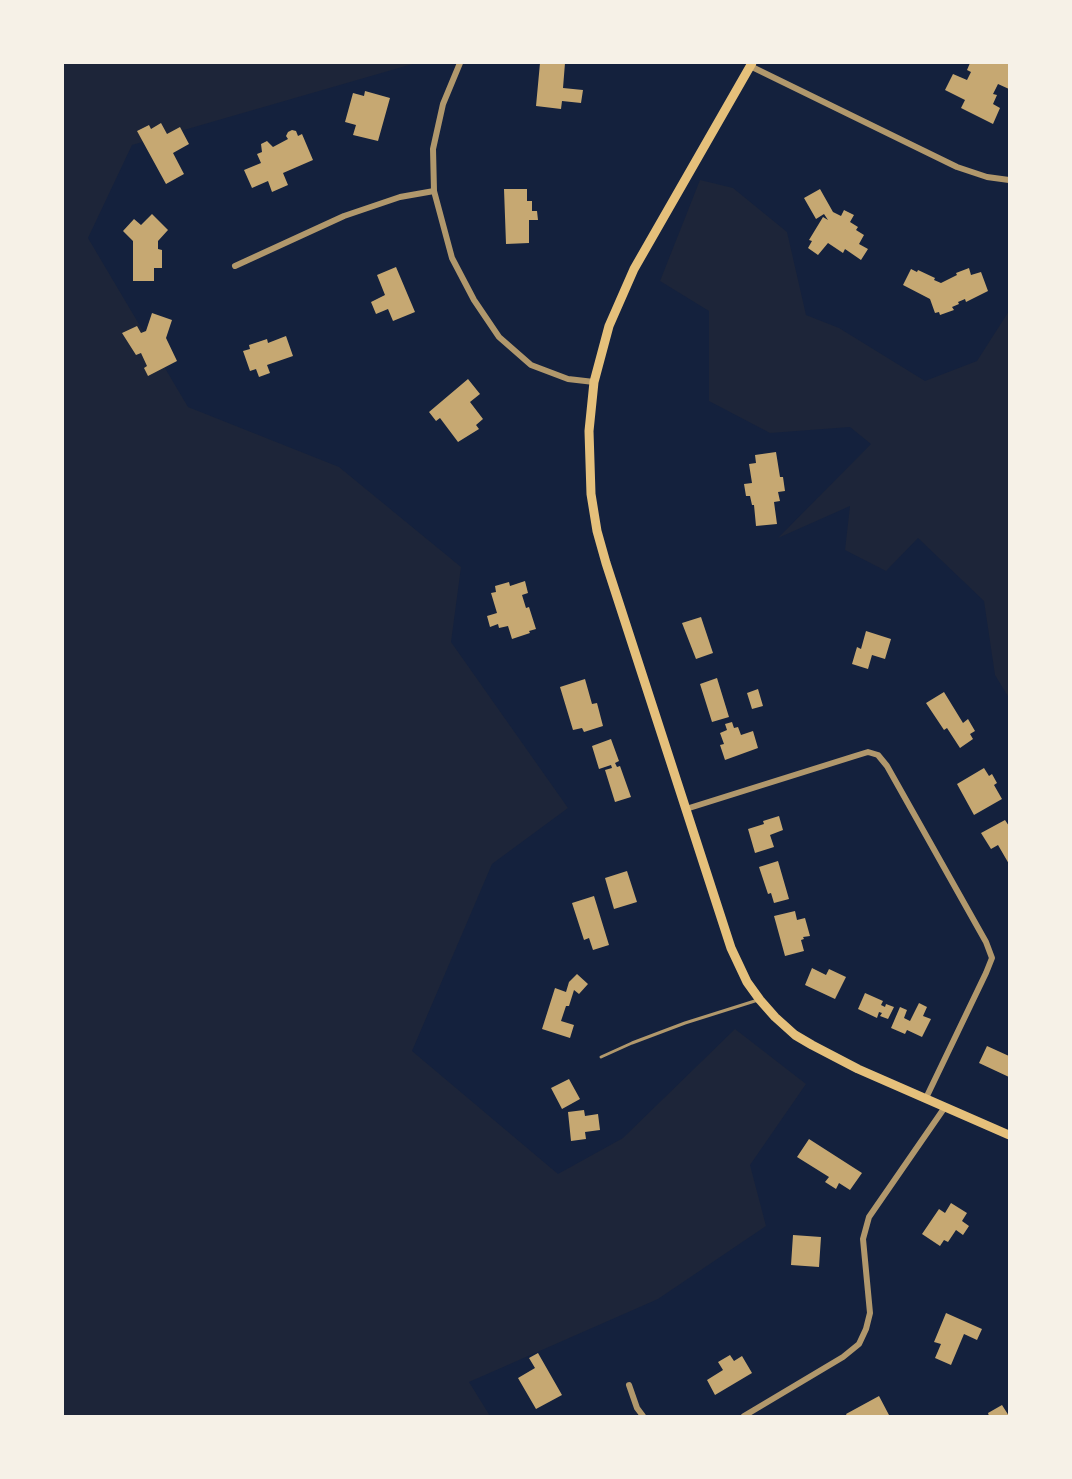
<!DOCTYPE html>
<style>
body{margin:0}
#map{position:relative;width:1072px;height:1479px;overflow:hidden;background:#14213d;font-family:"PT Sans Narrow",sans-serif}
canvas{display:block}
.frame{position:absolute;inset:0;border:64px solid #f6f1e7;pointer-events:none}
</style>
<div id="map">
<canvas width="1072" height="1479"></canvas>
<div class="frame"></div>
</div>
<script>
const ctx = document.querySelector('canvas').getContext('2d');
ctx.lineJoin = 'round';
function fillPath(path, color) { ctx.fillStyle = color; ctx.fill(path, 'evenodd'); }
const shape = rows => new Path2D(rows.map(r => 'M' + r).join(''));
function strokePath(path, color, width, dash) { ctx.strokeStyle = color; ctx.lineWidth = width; ctx.lineCap = dash ? 'butt' : 'round'; ctx.setLineDash(dash || []); ctx.stroke(path); }
const green = shape([
 [416,63,132,145,88,238,188,407,339,467,461,567,451,642,568,808,492,864,412,1051,558,1174,623,1138,735,1029,806,1084,750,1165,766,1226,658,1299,469,1382,490,1416,63,1416,63,64],
 [700,180,733,188,787,232,806,315,839,328,925,381,977,361,1009,311,1009,698,995,675,984,601,918,538,886,571,845,550,850,506,778,538,871,444,850,427,770,433,709,401,709,311,660,281]
]);
const building = shape([
 [540,63,565,63,563,88,583,90,581,103,562,101,561,109,536,106],
 [970,63,1009,63,1009,89,998,84,993,94,997,95,993,104,1000,108,993,124,961,108,965,100,945,90,953,74,967,80,971,72,967,70],
 [365,91,390,98,378,141,353,135,356,125,345,122,353,93,364,96],
 [161,123,167,134,180,127,189,144,173,153,184,174,166,184,137,131,149,125,151,129],
 [292,130,296,131,298,136,302,134,313,160,283,173,288,185,272,192,268,181,252,188,244,170,261,163,257,154,262,152,261,144,267,141,273,147,288,139,286,136,288,132],
 [504,189,527,189,527,201,532,201,532,211,537,211,538,220,529,220,529,243,506,244],
 [820,189,833,212,841,216,844,210,854,215,850,222,858,227,856,230,864,235,859,244,868,249,861,260,845,249,843,253,828,243,818,255,808,248,812,241,809,240,823,217,828,220,824,214,816,219,804,198],
 [152,214,168,230,158,241,158,249,162,250,162,268,154,268,154,281,133,281,133,241,123,231,134,219,141,225],
 [396,267,415,312,393,321,388,309,376,314,371,302,385,295,377,275],
 [969,268,971,275,981,272,988,291,966,302,965,299,958,302,959,304,952,307,954,310,940,315,939,312,935,313,930,299,903,285,911,269,917,272,918,270,935,278,934,280,941,283,957,275,956,273],
 [152,313,172,320,166,338,177,361,148,376,144,368,147,366,141,353,136,355,122,333,137,326,141,333,146,331],
 [286,336,293,356,267,365,270,373,259,377,256,369,250,371,243,351,250,349,249,345,267,339,268,343],
 [468,379,480,394,470,402,483,419,476,425,479,429,458,442,440,418,436,421,429,412],
 [776,452,780,477,783,477,785,491,778,492,780,501,774,502,777,524,756,526,754,505,752,505,750,496,746,496,744,484,752,483,749,464,756,463,755,455],
 [525,581,528,593,522,595,526,608,529,607,536,629,529,631,530,633,512,639,508,626,499,628,498,624,490,627,487,616,497,613,491,593,496,592,495,586,509,582,510,586],
 [701,617,713,653,696,659,682,623],
 [866,631,891,639,885,659,872,655,868,669,852,664,857,647,861,649],
 [717,678,729,717,712,722,700,684],
 [585,679,592,704,597,703,603,726,584,732,582,728,573,730,560,687],
 [758,689,763,706,752,709,747,693],
 [944,692,963,723,968,719,975,731,970,734,973,739,960,748,947,728,944,730,926,703],
 [732,722,734,728,738,727,741,735,753,731,758,748,725,760,720,745,724,744,720,733,727,730,725,724],
 [611,739,619,761,615,763,617,767,620,766,631,797,615,802,605,770,612,768,611,765,599,769,592,746],
 [984,768,989,776,992,774,997,783,994,785,1002,799,974,815,957,784],
 [779,816,783,830,770,835,774,847,755,853,748,829,764,824,763,821],
 [1005,820,1009,826,1009,864,998,845,991,849,981,833],
 [778,861,789,899,774,903,771,893,768,894,759,867],
 [627,871,637,902,614,909,605,878],
 [594,896,609,945,593,950,589,938,584,940,572,903],
 [795,911,797,920,805,918,810,936,803,937,804,939,801,940,804,951,785,956,774,916],
 [812,968,826,975,829,969,846,977,835,999,805,985],
 [577,974,588,984,579,994,574,990,569,1006,566,1006,561,1021,574,1025,570,1038,542,1029,555,988,566,992,569,982],
 [865,993,883,1001,881,1005,885,1007,886,1004,894,1007,888,1019,880,1016,882,1013,879,1012,877,1018,858,1009],
 [919,1003,927,1007,923,1016,931,1019,922,1037,907,1030,905,1034,891,1028,900,1007,907,1010,904,1018,910,1021],
 [987,1046,1009,1056,1009,1077,979,1063],
 [569,1079,580,1099,562,1109,551,1088],
 [584,1110,585,1116,598,1114,600,1130,585,1132,586,1139,571,1141,568,1112],
 [809,1139,862,1173,850,1190,839,1183,836,1189,825,1182,829,1177,797,1157],
 [951,1203,967,1213,962,1221,969,1226,963,1235,956,1230,948,1242,944,1240,940,1246,922,1234,939,1209,945,1213],
 [793,1235,821,1237,819,1267,791,1265],
 [946,1313,982,1329,977,1340,964,1334,951,1365,935,1358,941,1344,934,1342],
 [538,1353,562,1395,536,1409,518,1378,535,1368,529,1358],
 [730,1355,734,1361,742,1356,752,1373,715,1395,707,1380,723,1370,718,1362],
 [879,1396,889,1415,847,1416,846,1414],
 [1002,1405,1009,1416,989,1416,988,1413]
]);
const service = shape([
 [601,1057,632,1043,685,1023,758,1000]
]);
const minor = shape([
 [460,63,443,104,433,149,434,191,452,258,474,300,499,337,531,365,568,379,594,382],
 [750,66,957,167,987,177,1009,180],
 [235,266,344,216,400,197,434,191],
 [686,809,855,756,868,752,878,755,887,766,986,942,992,958,986,973,926,1098],
 [629,1385,637,1408,643,1416],
 [744,1416,843,1357,859,1344,866,1329,870,1313,863,1239,869,1217,945,1107]
]);
const secondary = shape([
 [752,63,634,269,609,326,594,382,589,431,591,494,597,531,606,563,731,948,747,982,760,1000,775,1017,795,1035,812,1045,858,1069,1009,1135]
]);
fillPath(green, '#1d2539');
fillPath(building, '#c6a872');
strokePath(service, '#b1986c', 3);
strokePath(minor, '#b1986c', 6);
strokePath(secondary, '#e5c07b', 9);
</script>
